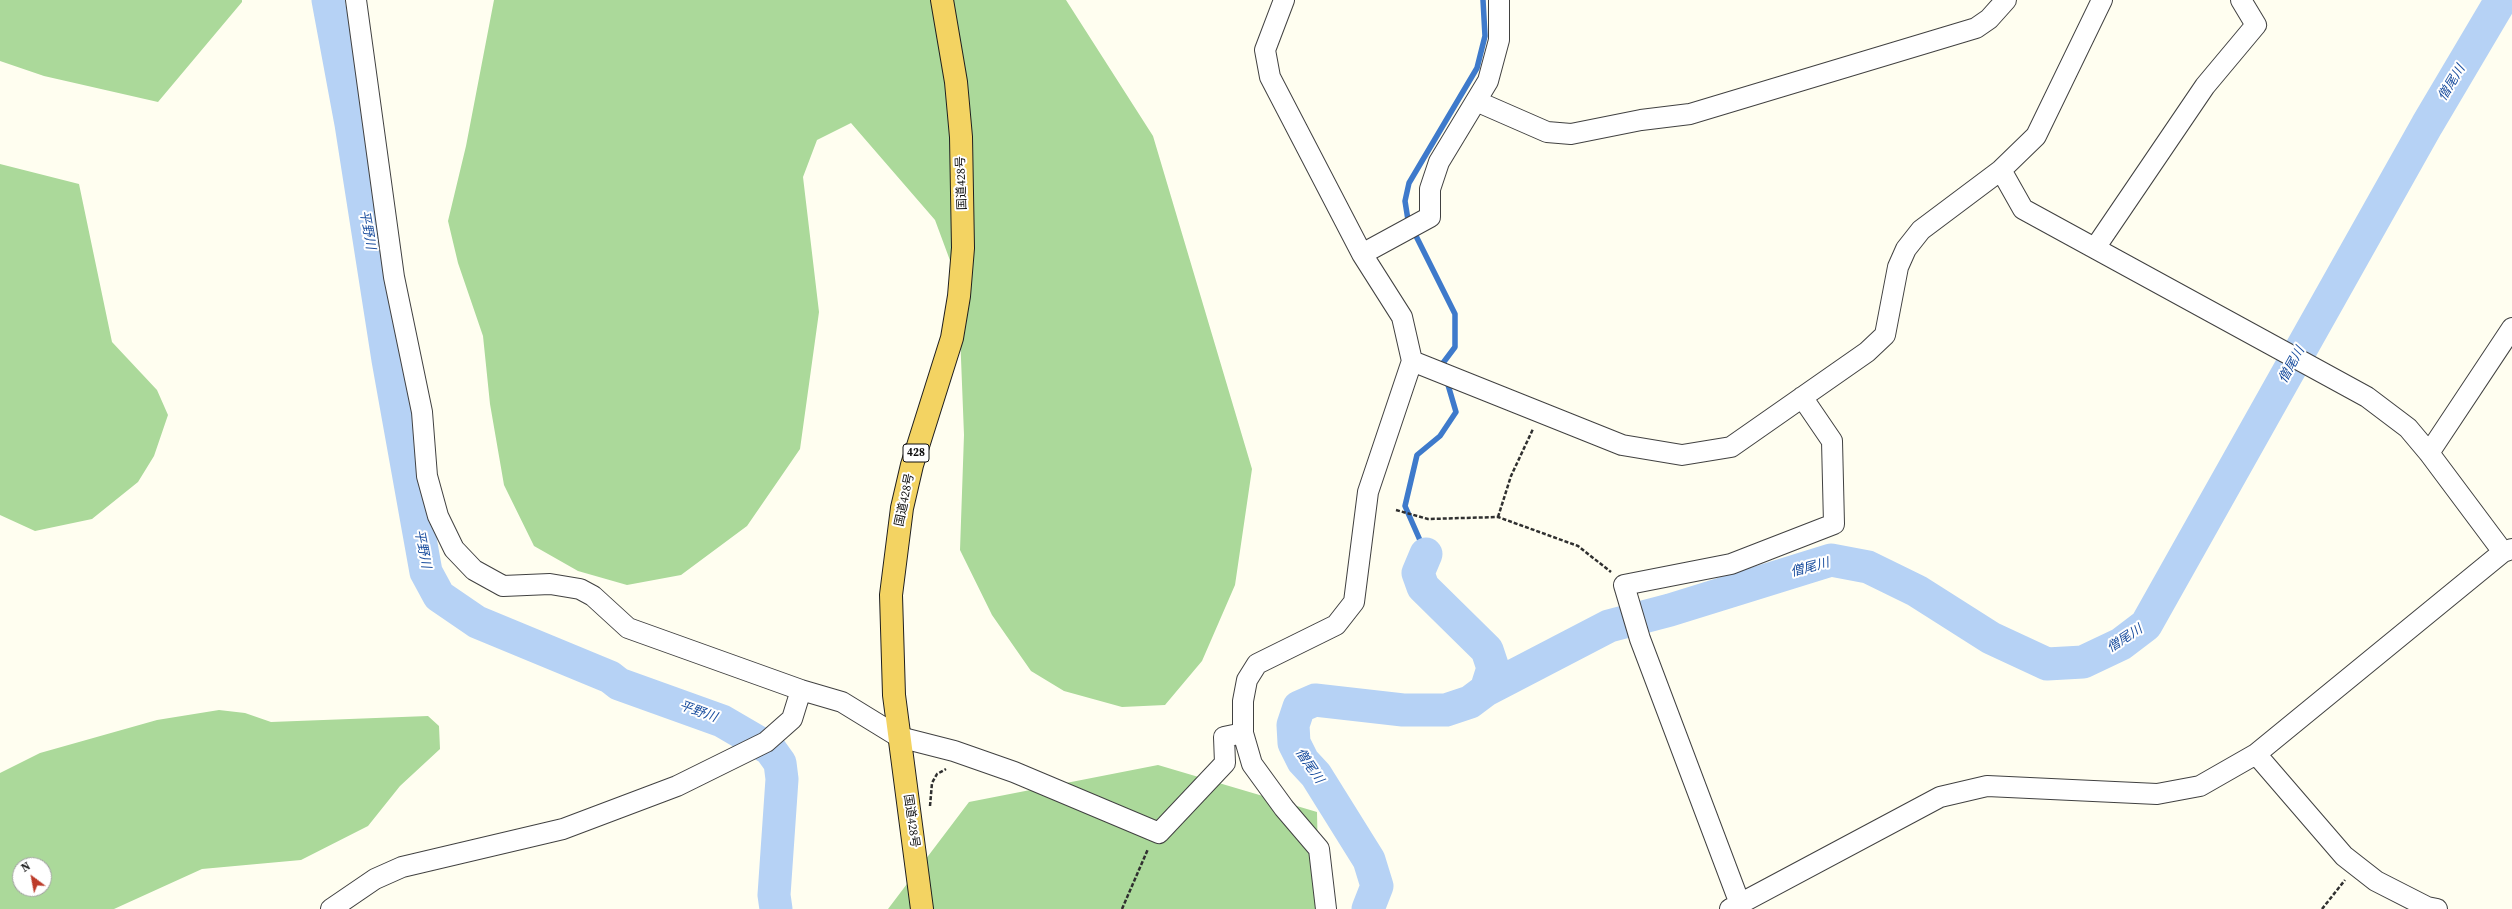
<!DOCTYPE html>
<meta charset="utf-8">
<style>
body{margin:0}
#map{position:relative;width:2512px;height:909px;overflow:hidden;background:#fffef0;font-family:"Source Serif 4",serif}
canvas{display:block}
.north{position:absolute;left:12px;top:857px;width:40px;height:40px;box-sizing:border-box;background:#fff;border:1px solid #9f9f9f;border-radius:50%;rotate:328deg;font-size:11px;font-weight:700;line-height:16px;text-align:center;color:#0e0e0e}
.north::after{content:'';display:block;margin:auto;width:14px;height:18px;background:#bc3b29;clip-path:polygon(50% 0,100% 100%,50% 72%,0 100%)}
</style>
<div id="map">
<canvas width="2512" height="909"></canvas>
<div class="north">N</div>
</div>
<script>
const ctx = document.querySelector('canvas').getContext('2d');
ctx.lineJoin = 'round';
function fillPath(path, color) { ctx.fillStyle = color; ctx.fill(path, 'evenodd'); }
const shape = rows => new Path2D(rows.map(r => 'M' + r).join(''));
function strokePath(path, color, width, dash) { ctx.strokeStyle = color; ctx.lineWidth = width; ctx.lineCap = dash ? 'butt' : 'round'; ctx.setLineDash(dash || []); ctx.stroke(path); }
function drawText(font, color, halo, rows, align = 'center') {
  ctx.font = font + ' "Source Serif 4","Noto Sans JP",serif'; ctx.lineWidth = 4; ctx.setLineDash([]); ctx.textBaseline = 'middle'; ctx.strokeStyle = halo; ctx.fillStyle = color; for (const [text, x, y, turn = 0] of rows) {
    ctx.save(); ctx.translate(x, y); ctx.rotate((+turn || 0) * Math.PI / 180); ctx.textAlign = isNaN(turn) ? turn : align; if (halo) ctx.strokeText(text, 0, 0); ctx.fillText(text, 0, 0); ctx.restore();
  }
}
const forest = shape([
 [0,0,242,0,242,2,158,102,44,76,0,61],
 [494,0,1066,0,1153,136,1252,469,1235,585,1202,661,1165,705,1122,707,1064,691,1031,671,992,615,960,550,964,435,958,282,935,220,851,123,817,140,803,177,819,312,800,449,747,526,681,575,627,585,578,571,534,546,504,485,490,404,483,336,458,263,448,221,466,146],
 [0,164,79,184,112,342,157,390,168,415,154,456,138,482,92,519,35,531,0,515],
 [219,710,245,713,271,722,428,716,439,726,440,749,400,786,368,826,301,860,202,869,114,909,0,909,0,773,40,753,157,720],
 [20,865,44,865,44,889,20,889],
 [1158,765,1317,812,1319,909,888,909,969,802]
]);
const stream = shape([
 [1444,370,1443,363,1455,347,1455,314,1408,220,1405,201,1409,183,1477,68,1485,36,1483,0],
 [1426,554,1405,506,1417,455,1440,436,1456,412,1446,378]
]);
const river = shape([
 [328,0,351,124,388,360,426,572,439,596,477,622,610,677,619,684,722,721,770,749,780,763,782,779,774,895,776,909],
 [1486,690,1609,626,1670,610,1831,560,1868,567,1917,591,1991,638,2047,664,2083,662,2121,644,2146,625,2427,125,2501,0],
 [1368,909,1377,886,1369,860,1316,775,1303,761,1294,743,1293,725,1299,707,1315,700,1403,710,1446,710,1470,702,1486,690,1493,668,1487,650,1423,587,1418,573,1426,554]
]);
const path = shape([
 [1396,510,1428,519,1498,517,1578,546,1611,572],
 [1498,517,1511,476,1533,429],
 [930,806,932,783,937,774,946,769],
 [1122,909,1148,849],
 [2322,909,2345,880]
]);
const minor = shape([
 [356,0,394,277,422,412,427,476,438,516,454,549,474,570,503,586,550,584,580,589,593,596,628,628,801,690,842,702,899,737,954,751,1014,772,1159,833,1225,763,1224,737,1243,733],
 [1284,0,1265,50,1270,77,1362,254,1402,317,1412,361,1368,492,1354,602,1336,625,1257,664,1247,680,1243,701,1243,733,1252,764,1284,808,1319,849,1326,909],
 [1476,101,1547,132,1571,134,1641,120,1690,114,1976,28,1989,19,2006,0],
 [2001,170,2023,209,2367,397,2408,428,2429,453,2503,552],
 [2095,248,2205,86,2256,25,2241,0],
 [1362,254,1430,217,1430,189,1439,162,1488,81,1499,40,1499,0],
 [1412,361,1622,445,1682,455,1731,447,1867,352,1885,335,1898,267,1906,249,1921,230,2001,170,2036,136,2102,0],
 [2429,453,2512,328],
 [2256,754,2344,856,2376,881,2427,907,2437,909],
 [1740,904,1640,639,1624,585,1731,564,1834,524,1832,441,1802,397],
 [331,909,375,879,402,867,563,829,677,786,766,742,792,719,801,690],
 [1730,909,1940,797,1987,786,2157,794,2200,786,2256,754,2503,552,2512,549]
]);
const trunk = shape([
 [922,909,894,695,891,595,902,508,912,465,952,338,959,296,963,248,961,137,956,82,942,0]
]);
const shields = [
 [916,453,26]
];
const shieldNames = [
 ["428",916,453]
];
const streetNames = [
 ["国道428号",962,183,-92],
 ["国道428号",905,500,-78],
 ["国道428号",911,821,82]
];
const waterNames = [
 ["僧尾川",2452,83,-59],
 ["平野川",367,230,80],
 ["僧尾川",2292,365,-61],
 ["平野川",422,549,79],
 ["僧尾川",1810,568,-15],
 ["僧尾川",2125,639,-33],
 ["平野川",698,712,20],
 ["僧尾川",1309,766,56]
];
fillPath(forest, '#abd99a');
strokePath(stream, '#3e7acb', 5.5);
strokePath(river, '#b6d2f5', 33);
strokePath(minor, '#414141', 22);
strokePath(trunk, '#1f1f1f', 24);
strokePath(path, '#303030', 2.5, [4, 2]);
strokePath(minor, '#fff', 20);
strokePath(trunk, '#f3d362', 22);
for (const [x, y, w] of shields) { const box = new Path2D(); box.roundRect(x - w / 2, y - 9, w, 18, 3); ctx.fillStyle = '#fff'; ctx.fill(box); strokePath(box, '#0e0e0e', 1); }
drawText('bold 11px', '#0e0e0e', null, shieldNames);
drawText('12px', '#0e0e0e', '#fff', streetNames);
drawText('italic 13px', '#194d9e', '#fff', waterNames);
</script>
